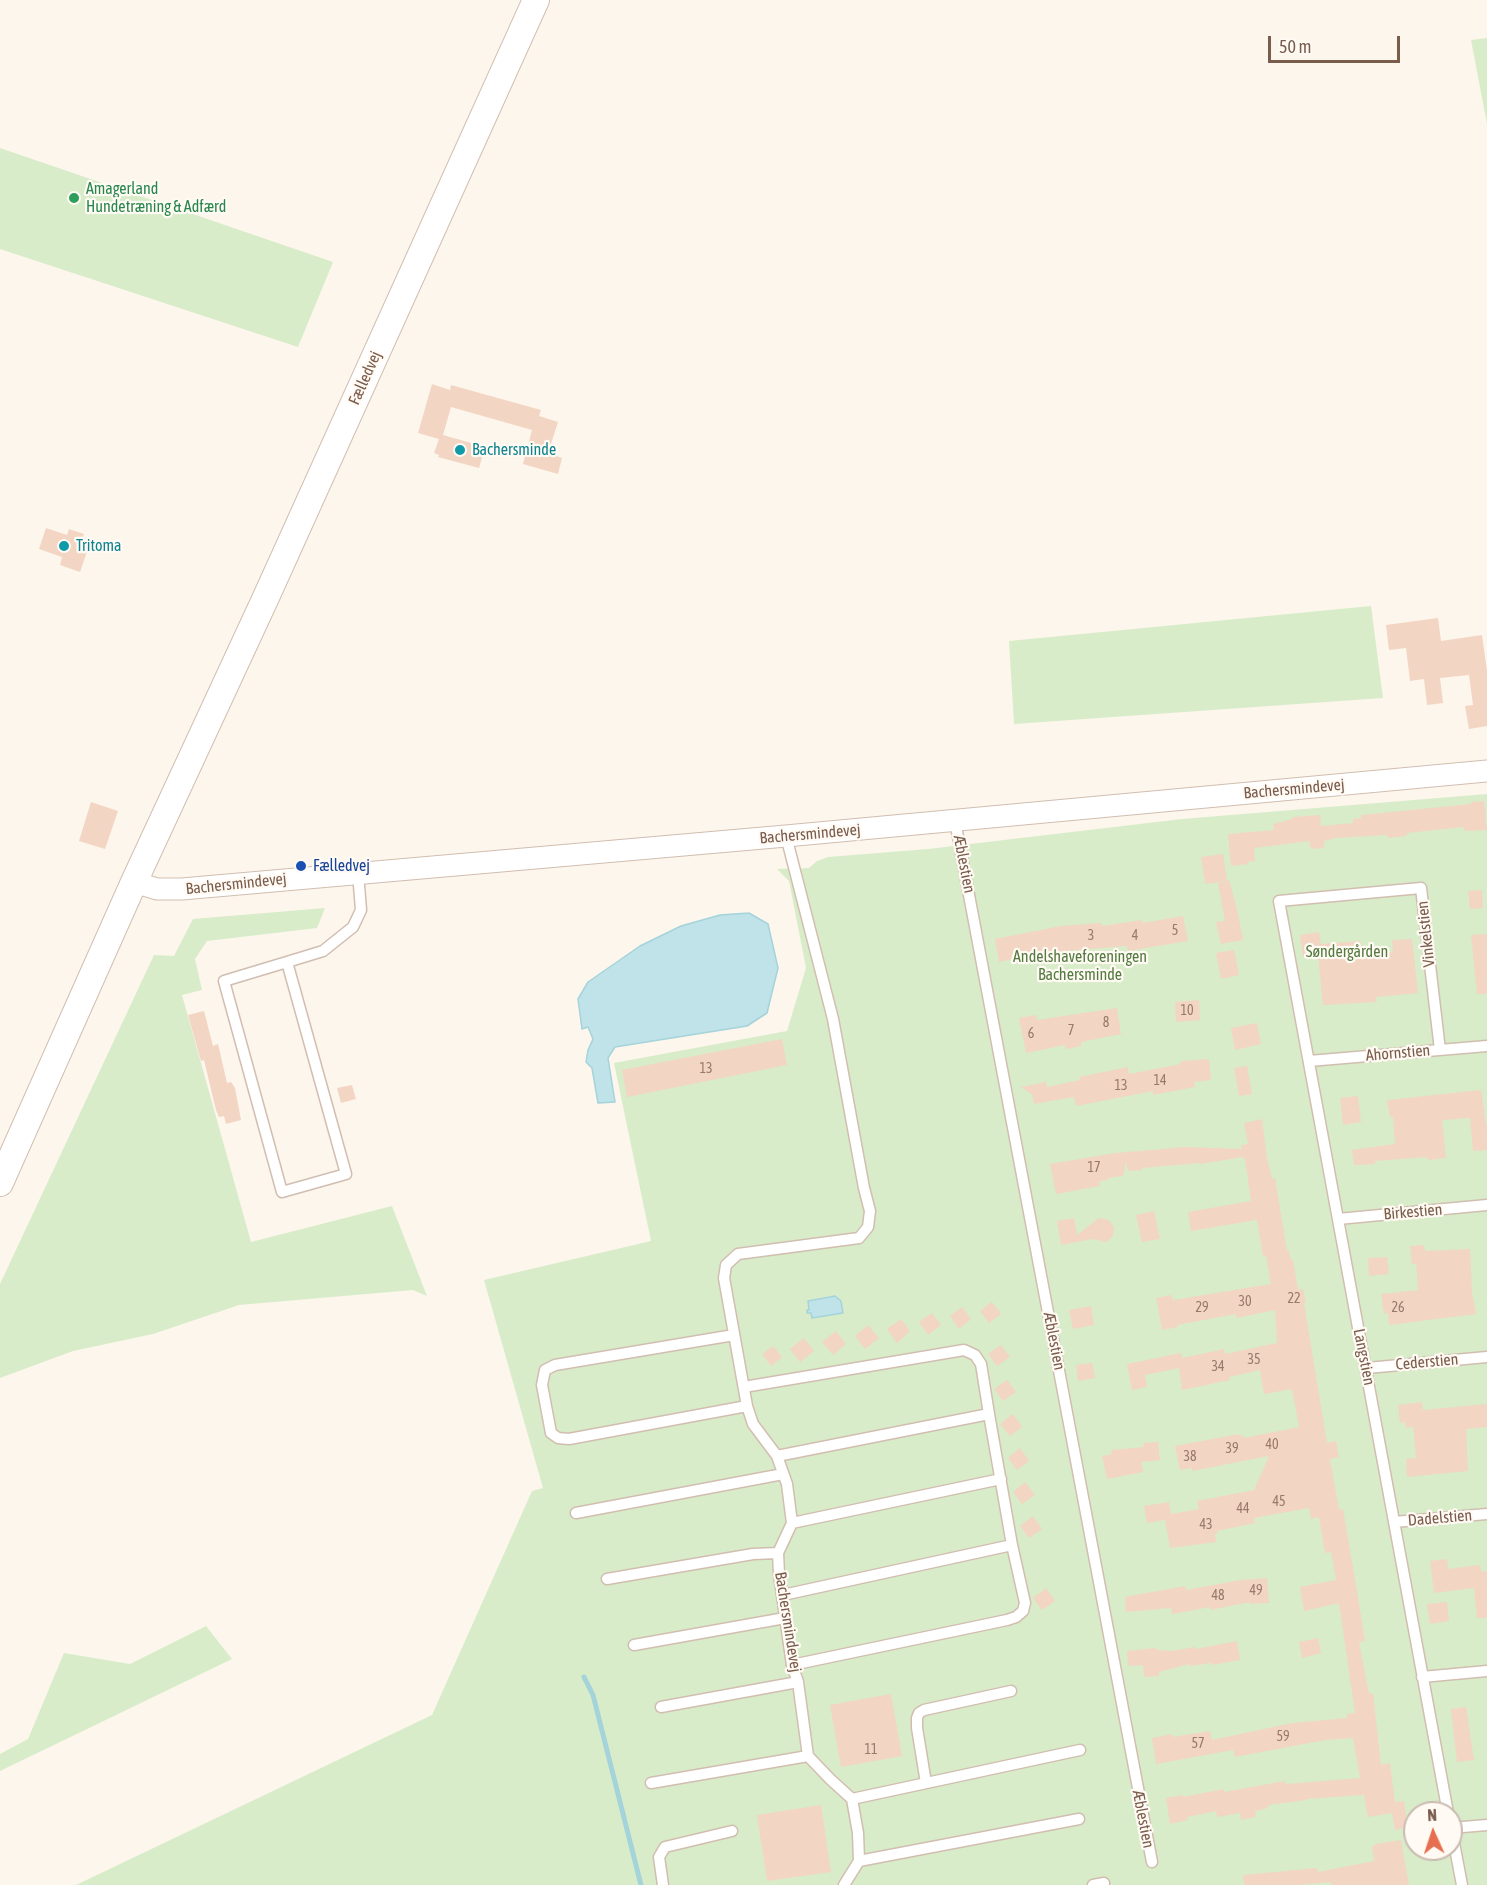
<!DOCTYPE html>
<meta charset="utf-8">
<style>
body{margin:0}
#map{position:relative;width:1487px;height:1885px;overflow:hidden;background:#fdf6ec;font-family:"Asap Condensed",sans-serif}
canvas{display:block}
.north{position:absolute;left:1403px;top:1801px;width:60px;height:60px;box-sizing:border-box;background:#fffaf3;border:2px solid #cabbb1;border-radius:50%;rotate:357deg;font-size:16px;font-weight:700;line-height:24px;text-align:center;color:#7a5c4d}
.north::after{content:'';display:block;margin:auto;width:21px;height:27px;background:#e76f51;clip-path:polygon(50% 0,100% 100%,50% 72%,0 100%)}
.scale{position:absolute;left:1268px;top:36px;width:132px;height:27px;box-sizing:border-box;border:3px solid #7a5c4d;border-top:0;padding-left:8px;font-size:18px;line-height:21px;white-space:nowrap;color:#7a5c4d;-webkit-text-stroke:4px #fffaf3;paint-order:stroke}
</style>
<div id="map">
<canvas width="1487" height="1885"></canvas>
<div class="north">N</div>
<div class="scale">50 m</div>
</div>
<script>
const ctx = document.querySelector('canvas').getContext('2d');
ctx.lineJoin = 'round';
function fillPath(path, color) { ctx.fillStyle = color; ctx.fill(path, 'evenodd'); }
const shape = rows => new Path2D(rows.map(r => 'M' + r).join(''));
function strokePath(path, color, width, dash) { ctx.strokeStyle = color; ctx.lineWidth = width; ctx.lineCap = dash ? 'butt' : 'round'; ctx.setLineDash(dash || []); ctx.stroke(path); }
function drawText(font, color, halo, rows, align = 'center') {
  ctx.font = font + ' "Asap Condensed",sans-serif'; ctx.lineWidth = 4.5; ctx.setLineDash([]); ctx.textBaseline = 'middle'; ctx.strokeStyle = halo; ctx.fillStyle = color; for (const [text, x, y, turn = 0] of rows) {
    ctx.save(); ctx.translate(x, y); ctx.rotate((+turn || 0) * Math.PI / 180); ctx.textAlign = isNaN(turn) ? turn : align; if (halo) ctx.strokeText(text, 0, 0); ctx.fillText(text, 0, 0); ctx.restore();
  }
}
const green = shape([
 [1487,38,1487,124,1471,40],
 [0,148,333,262,298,347,0,249],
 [1371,606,1383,698,1014,724,1009,641],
 [1487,794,1487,1885,76,1885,432,1715,532,1491,543,1488,484,1280,651,1241,614,1063,787,1031,806,968,789,881,777,869,809,868,817,861,828,857,928,849,1182,819],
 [1415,1813,1451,1813,1451,1849,1415,1849],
 [325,908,317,928,207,941,195,959,202,990,182,995,251,1242,392,1206,427,1296,413,1290,239,1305,153,1334,73,1351,0,1378,0,1284,154,955,174,956,193,919],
 [206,1626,232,1659,0,1771,0,1754,28,1739,64,1653,130,1664]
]);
const water = shape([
 [749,913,768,924,778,968,767,1013,747,1026,615,1047,608,1058,615,1102,598,1103,592,1068,586,1062,588,1050,593,1039,588,1027,582,1029,578,999,588,982,640,946,681,926,720,915,749,913],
 [835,1296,841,1301,843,1313,812,1318,811,1313,807,1313,807,1310,809,1310,808,1301,835,1296]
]);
const stream = shape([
 [584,1677,593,1695,641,1885]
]);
const building = shape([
 [432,384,450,390,451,385,541,410,539,416,558,422,548,453,562,458,558,474,523,464,532,430,451,407,443,435,485,447,479,468,438,457,439,455,434,453,439,439,418,433],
 [46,528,67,535,69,529,84,534,82,540,90,543,80,572,60,565,62,557,39,549],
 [1438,618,1441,641,1482,635,1487,671,1487,726,1469,729,1465,706,1473,705,1469,675,1440,678,1443,703,1427,705,1424,679,1410,681,1406,648,1389,650,1386,625],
 [1484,801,1487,830,1464,831,1464,827,1407,833,1407,836,1388,838,1387,835,1336,838,1324,841,1324,848,1311,849,1309,841,1254,848,1255,861,1248,862,1248,864,1231,866,1228,834,1274,830,1273,824,1292,819,1292,817,1320,815,1321,826,1353,823,1353,819,1361,818,1361,815,1471,804,1471,802],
 [91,802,118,811,105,849,79,841],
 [1223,854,1227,881,1229,880,1237,909,1243,940,1221,944,1216,922,1225,921,1218,883,1226,881,1205,884,1201,857],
 [1482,890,1483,908,1470,909,1468,891],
 [1183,916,1188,941,1128,951,1127,946,1064,951,1065,953,1044,957,1043,953,999,962,995,939,1061,926,1101,923,1102,926,1142,920,1143,923],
 [1319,932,1321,944,1361,941,1362,955,1393,952,1392,940,1412,939,1418,993,1376,997,1377,1002,1323,1005,1318,955,1303,957,1300,935],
 [1487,934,1487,994,1477,994,1471,935],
 [1234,950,1239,975,1221,979,1216,953],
 [1199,1000,1200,1020,1176,1022,1175,1002],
 [1117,1008,1121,1034,1081,1042,1081,1046,1066,1049,1065,1045,1026,1053,1019,1018,1036,1015,1037,1020],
 [204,1011,213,1046,218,1044,227,1083,231,1082,235,1088,241,1120,226,1124,224,1116,219,1117,216,1110,204,1060,201,1061,188,1015],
 [1257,1023,1261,1044,1235,1050,1231,1028],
 [782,1039,787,1065,627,1097,622,1070],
 [1209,1059,1211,1080,1194,1082,1195,1087,1153,1095,1153,1091,1076,1106,1074,1097,1034,1104,1032,1094,1021,1087,1046,1082,1047,1087,1080,1080,1079,1077,1128,1067,1129,1074,1181,1064,1180,1061],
 [1247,1066,1252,1094,1239,1096,1234,1068],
 [352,1085,356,1099,341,1103,337,1088],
 [1481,1090,1487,1129,1487,1150,1473,1151,1470,1118,1442,1120,1446,1158,1428,1160,1427,1157,1375,1161,1375,1164,1354,1165,1352,1150,1395,1144,1393,1117,1390,1117,1387,1100],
 [1358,1096,1361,1122,1343,1125,1340,1098],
 [1262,1119,1267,1158,1272,1179,1275,1178,1287,1251,1289,1250,1291,1260,1293,1260,1298,1290,1303,1289,1306,1303,1304,1303,1327,1443,1336,1441,1339,1457,1330,1459,1339,1510,1343,1509,1357,1591,1365,1641,1359,1642,1369,1694,1373,1693,1381,1765,1390,1763,1395,1802,1404,1801,1408,1827,1395,1830,1392,1813,1368,1817,1364,1795,1306,1799,1306,1800,1268,1805,1268,1808,1255,1811,1256,1817,1241,1820,1240,1813,1217,1817,1216,1811,1187,1817,1188,1820,1170,1824,1166,1798,1183,1795,1183,1797,1224,1789,1224,1792,1285,1781,1286,1784,1360,1778,1353,1738,1325,1740,1235,1757,1233,1750,1156,1764,1152,1738,1172,1734,1173,1737,1210,1731,1212,1740,1292,1723,1347,1718,1347,1714,1355,1713,1339,1603,1304,1611,1300,1587,1336,1580,1331,1552,1325,1553,1319,1517,1311,1519,1309,1508,1254,1518,1255,1523,1217,1531,1217,1534,1215,1534,1216,1542,1170,1548,1165,1520,1147,1523,1144,1506,1169,1502,1171,1514,1199,1509,1197,1501,1254,1490,1269,1456,1192,1471,1192,1468,1180,1470,1175,1446,1239,1434,1239,1436,1243,1435,1244,1438,1299,1427,1292,1389,1264,1394,1260,1370,1229,1377,1230,1380,1182,1390,1179,1368,1145,1375,1147,1387,1132,1390,1127,1364,1181,1353,1182,1358,1224,1349,1225,1354,1277,1343,1275,1310,1236,1318,1236,1314,1177,1325,1178,1327,1162,1330,1156,1298,1171,1295,1173,1300,1271,1284,1266,1256,1263,1256,1257,1220,1191,1231,1188,1212,1251,1201,1245,1159,1243,1157,1200,1164,1200,1163,1142,1168,1143,1170,1128,1171,1126,1162,1123,1176,1108,1178,1108,1180,1099,1181,1100,1186,1056,1194,1050,1164,1115,1153,1141,1151,1185,1147,1242,1149,1241,1145,1248,1144,1244,1123],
 [1154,1211,1160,1239,1142,1242,1136,1215],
 [1074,1218,1077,1235,1099,1218,1109,1220,1114,1227,1113,1236,1106,1242,1093,1239,1061,1245,1057,1221],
 [1424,1245,1425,1251,1470,1249,1472,1292,1476,1314,1389,1325,1388,1313,1384,1314,1381,1294,1418,1290,1416,1264,1412,1264,1410,1246],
 [1387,1257,1389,1274,1369,1276,1368,1258],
 [992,1302,1001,1314,989,1323,980,1311],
 [1091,1306,1094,1325,1073,1329,1069,1310],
 [962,1307,971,1319,959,1329,950,1316],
 [932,1313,941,1325,928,1335,919,1322],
 [901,1319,910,1331,897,1343,887,1329],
 [868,1325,879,1338,865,1349,855,1336],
 [836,1331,846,1344,833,1355,822,1342],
 [804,1338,814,1351,800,1362,790,1349],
 [1001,1345,1010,1357,997,1366,988,1354],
 [773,1346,782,1357,771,1366,762,1354],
 [1092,1363,1095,1378,1078,1381,1076,1365],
 [1007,1380,1016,1392,1003,1401,994,1389],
 [1422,1402,1423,1410,1487,1404,1487,1427,1466,1429,1468,1471,1407,1477,1406,1459,1416,1458,1413,1427,1406,1428,1405,1422,1400,1423,1398,1405],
 [1013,1414,1022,1427,1010,1436,1000,1424],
 [1158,1442,1160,1460,1141,1462,1143,1472,1107,1479,1102,1456,1112,1454,1111,1450,1144,1447,1143,1443],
 [1020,1448,1029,1461,1017,1470,1008,1458],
 [1025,1482,1035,1495,1022,1504,1013,1492],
 [1033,1516,1042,1529,1029,1538,1020,1526],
 [1447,1559,1448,1569,1480,1565,1481,1572,1487,1571,1487,1618,1477,1618,1474,1588,1434,1593,1430,1561],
 [1267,1578,1269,1603,1250,1604,1250,1602,1210,1610,1210,1607,1172,1614,1171,1608,1126,1612,1125,1597,1185,1586,1186,1590,1241,1580],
 [1046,1588,1055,1601,1042,1610,1033,1598],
 [1447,1602,1449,1621,1430,1624,1427,1604],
 [1318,1638,1321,1653,1302,1658,1299,1642],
 [1237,1641,1240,1660,1212,1665,1211,1663,1190,1666,1189,1664,1159,1672,1159,1676,1144,1677,1143,1665,1128,1666,1127,1651,1156,1648,1157,1650,1172,1651,1195,1647,1196,1649],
 [891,1694,902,1756,841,1767,830,1705],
 [1466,1707,1474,1760,1457,1762,1451,1709],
 [821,1805,831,1872,767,1881,757,1815],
 [1401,1840,1409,1885,1331,1885,1331,1882,1297,1885,1244,1885,1243,1875,1317,1868,1318,1872,1374,1861,1372,1846,1375,1846,1375,1844]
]);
const service = shape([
 [955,821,1152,1862],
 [786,836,833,1019,864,1188,870,1211,868,1227,859,1238,738,1254,726,1265,724,1278,747,1406,753,1424,777,1456,787,1484,792,1523,778,1553,779,1574,792,1665,798,1682,808,1756,830,1779,852,1799,858,1833,859,1861,844,1885],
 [287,962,346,1174,282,1192,224,981,287,962,323,951,353,927,361,910,358,873],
 [1440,1050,1421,888,1279,901,1448,1813],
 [1309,1061,1487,1046],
 [1338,1219,1487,1205],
 [734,1335,555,1365,545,1370,542,1385,551,1433,558,1438,569,1439,747,1406],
 [1367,1368,1487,1357],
 [744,1387,964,1350,975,1355,981,1364,989,1414],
 [777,1456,989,1414,1012,1545,1025,1603,1023,1611,1016,1617,1007,1620,792,1665],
 [576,1513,783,1474],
 [1394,1522,1487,1514],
 [792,1523,1001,1479],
 [607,1579,753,1554,778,1553],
 [783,1595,1012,1545],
 [634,1645,785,1618],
 [1422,1677,1487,1671],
 [661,1707,798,1682],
 [651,1783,808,1756],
 [926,1783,917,1728,917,1718,919,1713,924,1710,1011,1691],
 [852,1799,1080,1750],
 [1451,1827,1462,1885],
 [1451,1828,1487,1825],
 [859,1861,1079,1819],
 [663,1885,659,1857,665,1847,732,1831],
 [1093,1885,1104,1883]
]);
const minor = shape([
 [134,882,157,889,182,889,786,836,1487,771]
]);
const tertiary = shape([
 [0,1183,134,882,267,595,536,0]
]);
const markers = [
 [74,198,6,"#2e9e5b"],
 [460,450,6,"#0f9aa8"],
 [64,546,6,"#0f9aa8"],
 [301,866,6,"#1a4fb4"]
];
const numberNames = [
 ["5",1175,931],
 ["3",1091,936],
 ["4",1135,936],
 ["10",1187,1011],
 ["8",1106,1023],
 ["7",1071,1031],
 ["6",1031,1034],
 ["13",706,1069],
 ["14",1160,1081],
 ["13",1121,1086],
 ["17",1094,1168],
 ["22",1294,1299],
 ["30",1245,1302],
 ["29",1202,1308],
 ["26",1398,1308],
 ["35",1254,1360],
 ["34",1218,1367],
 ["40",1272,1445],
 ["39",1232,1449],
 ["38",1190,1457],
 ["45",1279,1502],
 ["44",1243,1509],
 ["43",1206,1525],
 ["49",1256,1591],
 ["48",1218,1596],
 ["59",1283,1737],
 ["57",1198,1744],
 ["11",871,1750]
];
const leisureNames = [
 ["Amagerland",86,189],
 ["Hundetræning & Adfærd",86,207]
];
const streetNames = [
 ["Fælledvej",365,378,-66],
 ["Bachersmindevej",1294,789,-5],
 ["Bachersmindevej",810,834,-5],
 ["Æblestien",964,864,79],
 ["Bachersmindevej",236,884,-6],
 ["Vinkelstien",1426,934,-96],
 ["Ahornstien",1398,1053,-5],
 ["Birkestien",1413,1212,-5],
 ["Æblestien",1054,1341,79],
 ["Langstien",1364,1357,79],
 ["Cederstien",1427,1362,-5],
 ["Dadelstien",1440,1518,-5],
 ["Bachersmindevej",788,1622,81],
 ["Æblestien",1143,1819,79]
];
const cultureNames = [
 ["Bachersminde",472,450],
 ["Tritoma",76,546]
];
const transitNames = [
 ["Fælledvej",313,866]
];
const parkNames = [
 ["Søndergården",1347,952],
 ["Andelshaveforeningen",1080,957],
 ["Bachersminde",1080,975]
];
fillPath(green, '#d8ecc9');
fillPath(water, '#bfe3e8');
strokePath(water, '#a5d3da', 1.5);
strokePath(stream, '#a5d3da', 5);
fillPath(building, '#f3d5c3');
strokePath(service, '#d1beb0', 13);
strokePath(minor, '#d1beb0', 23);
strokePath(tertiary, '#d1beb0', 28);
strokePath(service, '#fff', 10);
strokePath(minor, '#fff', 21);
strokePath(tertiary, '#fff', 26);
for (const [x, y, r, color] of markers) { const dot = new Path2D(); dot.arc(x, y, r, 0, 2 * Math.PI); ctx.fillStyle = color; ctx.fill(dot); strokePath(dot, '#fffaf3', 2); }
drawText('14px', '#987a6a', null, numberNames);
drawText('16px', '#27864d', '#fffaf3', leisureNames, 'left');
drawText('16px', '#7a5c4d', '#fffaf3', streetNames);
drawText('16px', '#0d838f', '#fffaf3', cultureNames, 'left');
drawText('16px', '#164399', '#fffaf3', transitNames, 'left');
drawText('16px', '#537a41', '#fffaf3', parkNames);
</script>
